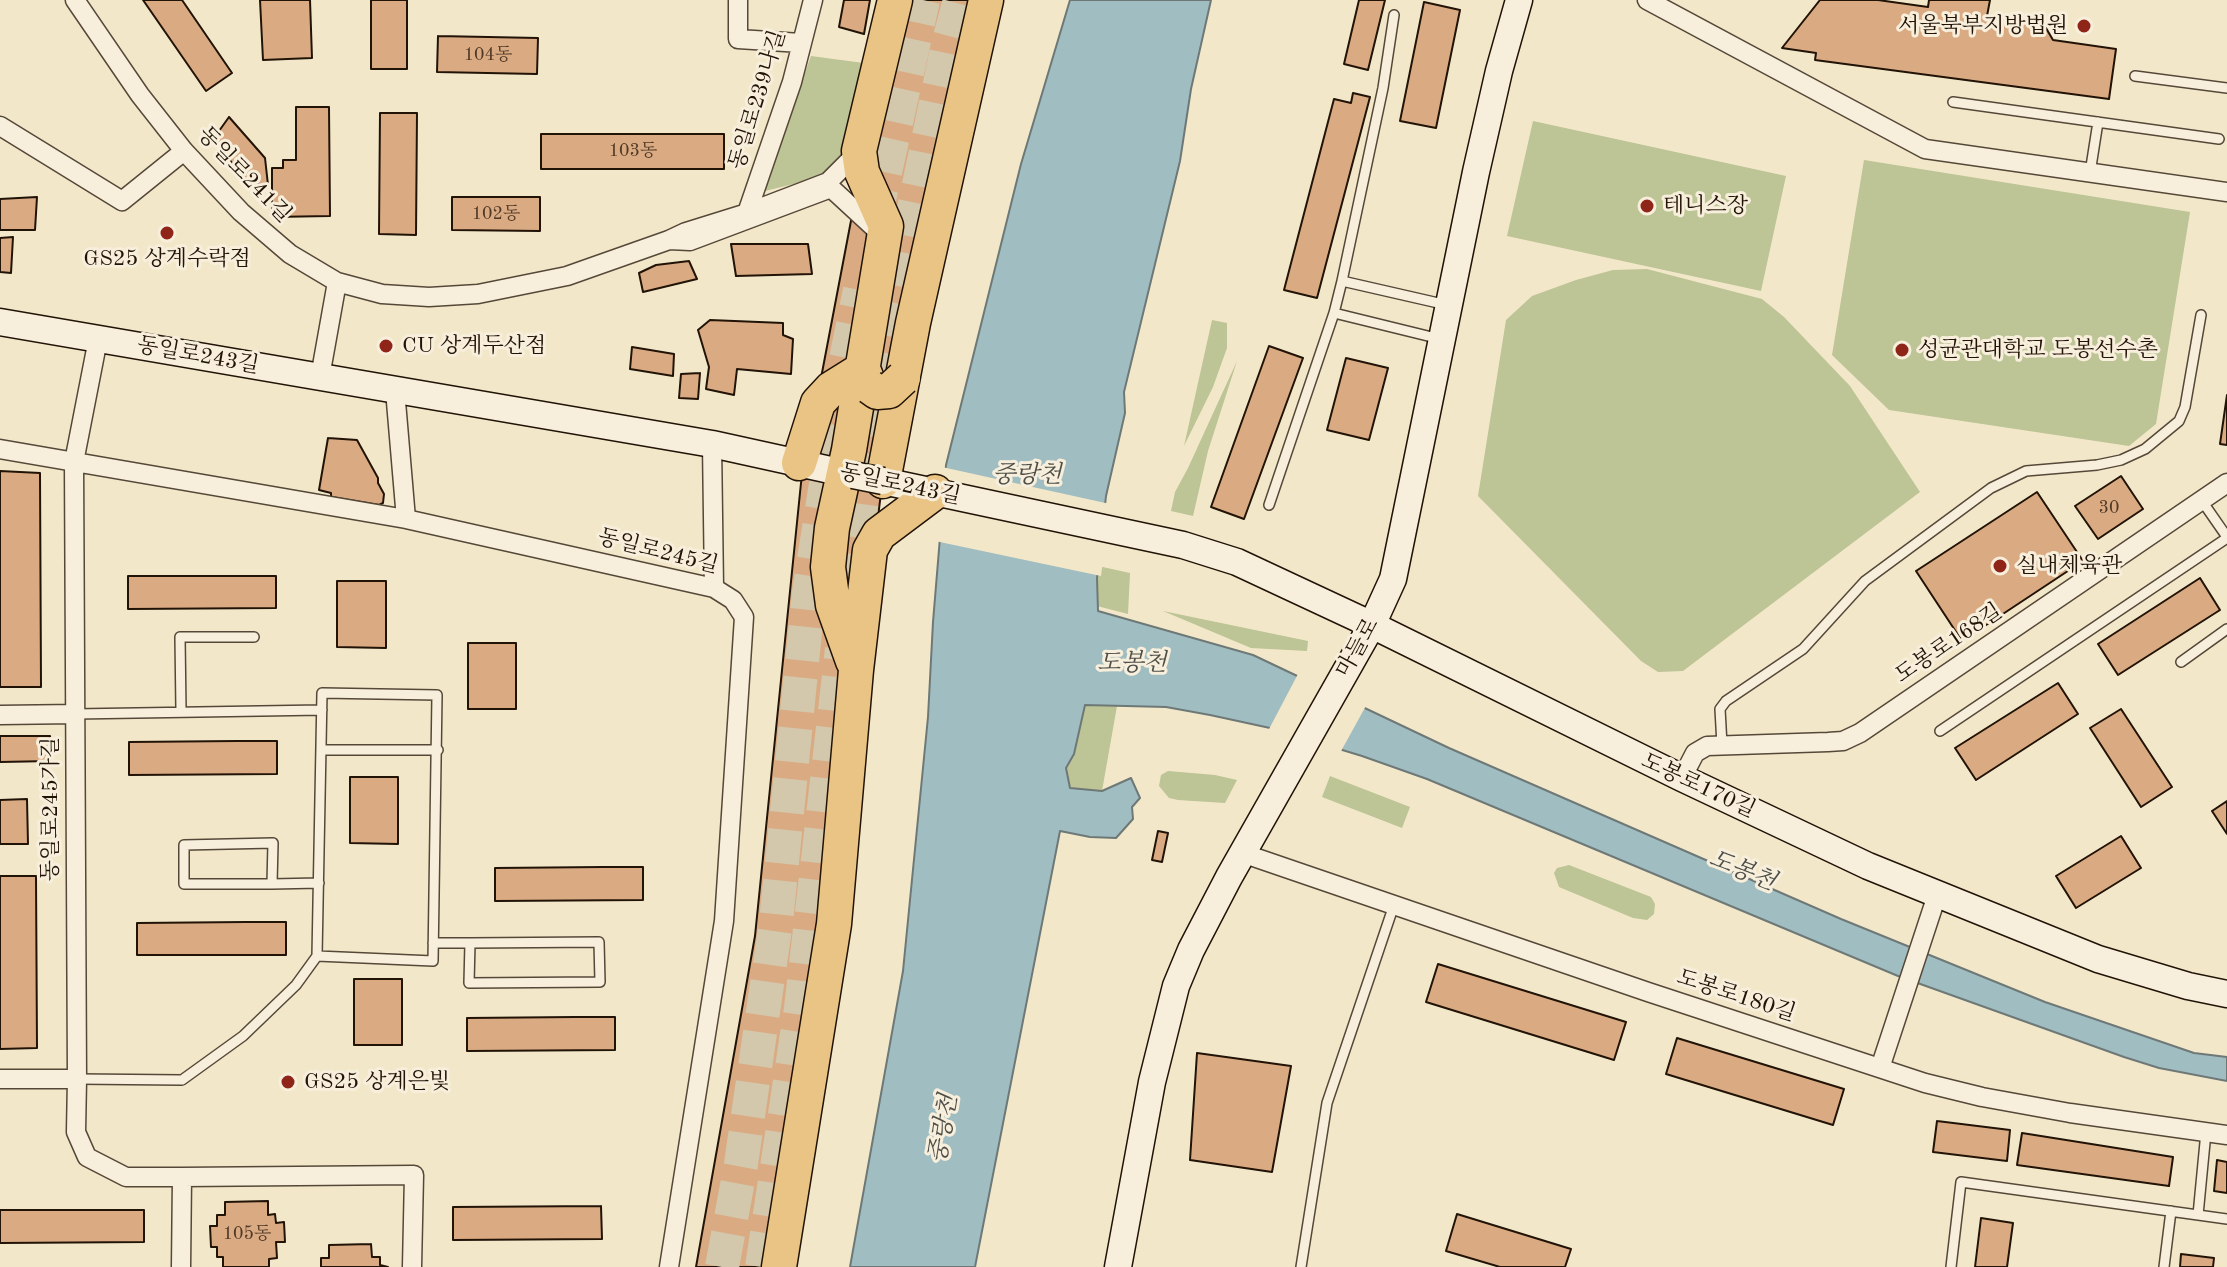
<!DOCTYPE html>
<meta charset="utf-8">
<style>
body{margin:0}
canvas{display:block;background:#f2e7c9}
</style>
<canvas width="2227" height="1267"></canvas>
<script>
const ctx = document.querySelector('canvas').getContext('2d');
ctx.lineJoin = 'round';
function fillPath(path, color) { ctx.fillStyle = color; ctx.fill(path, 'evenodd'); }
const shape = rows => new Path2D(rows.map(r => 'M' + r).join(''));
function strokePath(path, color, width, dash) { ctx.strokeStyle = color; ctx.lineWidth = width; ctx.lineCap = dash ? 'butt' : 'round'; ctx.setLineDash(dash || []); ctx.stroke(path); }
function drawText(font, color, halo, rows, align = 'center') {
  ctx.font = font + ' "Old Standard TT","Noto Serif KR",serif'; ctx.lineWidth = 6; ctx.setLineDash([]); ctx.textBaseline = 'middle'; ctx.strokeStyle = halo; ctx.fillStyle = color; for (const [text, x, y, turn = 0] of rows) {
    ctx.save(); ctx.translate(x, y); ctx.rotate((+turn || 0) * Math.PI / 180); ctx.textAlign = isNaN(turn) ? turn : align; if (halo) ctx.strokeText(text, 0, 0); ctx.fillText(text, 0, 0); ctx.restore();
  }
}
const green = shape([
 [811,56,871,64,851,148,822,177,761,192],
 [1533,121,1786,176,1761,291,1507,236],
 [1864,160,2190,212,2156,424,2129,446,1889,410,1832,355],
 [1647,269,1762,299,1784,317,1850,386,1920,492,1683,671,1658,672,1641,661,1478,496,1506,320,1532,296,1576,280,1613,270],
 [1212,320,1227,323,1227,348,1213,387,1184,446],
 [1237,361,1208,451,1193,516,1171,511,1175,492,1188,468],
 [1098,566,1130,573,1128,614,1097,606],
 [1163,611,1308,641,1307,651,1251,648],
 [1085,705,1117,706,1102,791,1070,788,1066,768,1074,754],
 [1168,771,1215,775,1237,780,1225,803,1178,800,1169,798,1159,786,1161,775],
 [1330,776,1410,807,1402,828,1322,797],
 [1569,865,1651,897,1655,904,1654,914,1647,920,1633,918,1559,887,1554,873,1557,868]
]);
const water = shape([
 [1070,0,1211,0,1191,89,1180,161,1124,392,1125,413,1106,496,1097,578,1098,611,1253,655,1449,748,1841,919,2045,1002,2194,1053,2227,1057,2227,1081,2159,1068,2124,1057,1898,976,1427,779,1362,756,1270,728,1210,715,1166,707,1085,705,1074,754,1066,768,1070,788,1102,791,1131,778,1140,798,1132,807,1133,819,1116,838,1090,837,1060,831,975,1267,850,1267,903,971,928,717,933,622,946,465,1021,164,1070,0]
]);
const pier = shape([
 [942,467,1110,504,1101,576,935,541],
 [1299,672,1367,704,1340,753,1268,731]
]);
const building = shape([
 [143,0,182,0,232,73,206,91,143,0],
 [260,0,310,0,312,58,263,60,260,0],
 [371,0,407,0,407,69,371,69,371,0],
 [844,0,870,0,864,34,839,27,844,0],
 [902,0,978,0,886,452,786,1267,696,1267,755,936,801,483,854,205,902,0],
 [1359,0,1385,0,1368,70,1344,64,1359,0],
 [1820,0,1878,0,1928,7,1929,0,1990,0,1987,16,2043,23,2053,40,2116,49,2109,99,1815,60,1816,53,1782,48,1820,0],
 [1424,2,1460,10,1436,128,1400,121,1424,2],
 [438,36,538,38,537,74,437,72,438,36],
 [1353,93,1370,97,1317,298,1284,290,1334,99,1351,103,1353,93],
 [296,107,329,107,330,216,272,217,272,168,283,168,283,160,296,160,296,107],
 [380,113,417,113,416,235,379,234,380,113],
 [229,117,265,158,268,185,247,184,214,138,229,117],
 [541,134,724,134,724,169,541,169,541,134],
 [37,197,35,230,0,230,0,199,37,197],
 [452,197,540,197,540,231,452,230,452,197],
 [13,237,11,273,0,272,0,238,13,237],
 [731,244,808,244,812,274,736,276,731,244],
 [689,261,697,279,643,292,639,273,656,265,689,261],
 [710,320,783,323,783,335,793,339,791,374,737,369,734,395,706,389,709,367,698,330,710,320],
 [1269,346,1303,358,1244,519,1211,507,1269,346],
 [632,347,674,354,673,376,630,369,632,347],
 [1346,358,1388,368,1369,440,1327,430,1346,358],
 [700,373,698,399,679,398,681,374,700,373],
 [2227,395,2227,445,2220,444,2227,395],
 [328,438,357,440,378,478,378,483,384,494,383,503,379,505,331,497,331,493,319,490,328,438],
 [0,471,40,473,41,687,0,687,0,471],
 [2121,476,2143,509,2098,539,2075,506,2121,476],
 [2037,492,2083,561,1962,641,1916,571,2037,492],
 [128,576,276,576,276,608,128,609,128,576],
 [2200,578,2220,610,2118,675,2098,644,2200,578],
 [337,581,386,581,386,648,337,647,337,581],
 [468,643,516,643,516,709,468,709,468,643],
 [2058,683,2078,714,1976,780,1955,748,2058,683],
 [2121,709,2172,787,2141,807,2090,728,2121,709],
 [0,736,50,736,51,761,0,762,0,736],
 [237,741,277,741,277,774,129,775,129,742,237,741],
 [350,777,398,777,398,844,350,843,350,777],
 [27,799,28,844,0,844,0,800,27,799],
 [2227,801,2227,834,2212,811,2227,801],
 [1158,831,1168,833,1162,862,1152,860,1158,831],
 [2121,836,2141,868,2076,908,2056,876,2121,836],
 [603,867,643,867,643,900,495,901,495,868,603,867],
 [0,876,36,876,37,1048,0,1049,0,876],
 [246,922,286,922,286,955,137,955,137,923,246,922],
 [1438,964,1626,1022,1614,1060,1426,1002,1438,964],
 [354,979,402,979,402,1045,354,1045,354,979],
 [575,1017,615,1017,615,1050,467,1051,467,1018,575,1017],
 [1677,1038,1844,1089,1833,1125,1666,1074,1677,1038],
 [1197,1053,1291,1066,1272,1172,1190,1160,1197,1053],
 [1937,1121,2010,1130,2007,1161,1933,1152,1937,1121],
 [2022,1133,2173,1157,2169,1186,2017,1165,2022,1133],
 [2217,1160,2227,1162,2227,1193,2214,1191,2217,1160],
 [268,1201,268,1215,275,1214,276,1223,284,1222,285,1242,276,1242,277,1258,269,1259,269,1267,223,1267,223,1257,217,1257,217,1247,211,1247,210,1226,217,1226,217,1215,225,1215,225,1202,268,1201],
 [601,1206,602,1239,453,1240,453,1207,601,1206],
 [0,1210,144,1210,144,1242,0,1243,0,1210],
 [1457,1214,1571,1249,1565,1267,1500,1267,1446,1251,1457,1214],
 [1981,1218,2013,1223,2007,1267,1975,1267,1981,1218],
 [371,1244,372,1257,380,1257,380,1265,388,1267,321,1267,321,1258,329,1258,329,1245,371,1244],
 [2181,1254,2214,1258,2213,1267,2180,1267,2181,1254]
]);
const highwayTunnel = shape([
 [874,222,923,0],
 [849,588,882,363,948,45,960,0],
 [722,1267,741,1164,776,922,809,592,844,369,860,290],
 [762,1267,801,1008,842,649]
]);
const lane = shape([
 [2135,76,2227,88],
 [1953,102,2219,139],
 [2090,173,2098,122],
 [1342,281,1383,88,1394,15],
 [1334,313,1342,281,1447,305],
 [2202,501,2227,537],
 [1269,505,1334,313,1440,339],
 [2181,662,2227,629],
 [181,711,180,637,254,637],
 [75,714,322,710],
 [1940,731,2227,538],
 [1722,745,1720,709,1726,701,1803,649,1865,581,1991,488,2026,471,2097,465,2121,460,2145,449,2179,421,2185,407,2201,315],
 [321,750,438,750],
 [272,884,273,843,184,845,184,884,272,884,319,883],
 [433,943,470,943,599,942,600,982,469,983,470,943],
 [77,1079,182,1080,243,1036,296,985,317,956,433,961,437,695,322,693,317,956],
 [2198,1215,2206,1132],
 [1301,1267,1327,1103,1394,905],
 [1951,1267,1961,1182,2227,1219],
 [2164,1267,2171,1211]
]);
const street = shape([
 [75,0,140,95,184,151,241,212,290,254,337,282,382,294,429,297,478,294,567,276,669,240],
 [738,0,738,39,801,43],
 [1647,0,1925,149,2227,192],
 [0,126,122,201,184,151],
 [859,151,828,182,747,213,686,232,669,240,690,241,831,188,882,235],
 [747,213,792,82,813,0],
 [320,377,337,282],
 [395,390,406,519],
 [712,444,714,588],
 [0,449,406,519,714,588,733,600,744,617,724,921,669,1267],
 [0,715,75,714],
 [1682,778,1695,753,1707,746,1828,742,1843,741,1860,733,2227,483],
 [1242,853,1648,992,1925,1083,1982,1097,2070,1113,2227,1135],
 [1880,1068,1937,895],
 [0,1079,77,1079,74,462,98,339],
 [77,1079,76,1132,87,1157,126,1177,182,1177,181,1267],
 [182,1177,414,1175,412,1267]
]);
const secondary = shape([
 [0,322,712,444,853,475],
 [883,481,1183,545,1237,562,1372,625,1682,778,1868,866,2098,959,2188,986,2227,994],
 [1118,1267,1152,1082,1176,986,1191,950,1229,877,1372,625,1393,579,1476,172,1499,71,1519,0]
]);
const highway = shape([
 [799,463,818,403,831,389,863,369,869,384],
 [883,481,913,323,986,0],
 [853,661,833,605,828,567,832,528,849,450,886,226,862,172,859,151,895,0],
 [779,1267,834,924,856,670,870,550,879,534,935,492]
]);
const secondaryBridge = shape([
 [853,475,883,481]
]);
const highwayBridge = shape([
 [870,387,877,392,889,391,903,378]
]);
const markers = [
 [2084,26,8,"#8f2418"],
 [1647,206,8,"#8f2418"],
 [167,233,8,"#8f2418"],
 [386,346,8,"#8f2418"],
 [1902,350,8,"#8f2418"],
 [2000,566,8,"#8f2418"],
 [288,1082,8,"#8f2418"]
];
const numberNames = [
 ["104동",488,55],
 ["103동",633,151],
 ["102동",496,214],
 ["30",2109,508],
 ["105동",247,1234]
];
const poiNames = [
 ["서울북부지방법원",2068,26,"right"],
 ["테니스장",1663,206],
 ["GS25 상계수락점",167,259,"center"],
 ["CU 상계두산점",402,346],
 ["성균관대학교 도봉선수촌",1918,350],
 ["실내체육관",2016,566],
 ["GS25 상계은빛",304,1082]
];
const streetNames = [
 ["동일로239나길",758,100,-73],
 ["동일로241길",244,175,46],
 ["동일로243길",198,356,10],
 ["동일로243길",900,485,12],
 ["동일로245길",658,552,14],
 ["도봉로168길",1949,644,-34],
 ["마들로",1358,648,-61],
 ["도봉로170길",1698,786,25],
 ["동일로245가길",51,809,-90],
 ["도봉로180길",1736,996,18]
];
const waterNames = [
 ["중랑천",1027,476],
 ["도봉천",1132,664],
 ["도봉천",1742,871,22],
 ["중랑천",944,1129,-80]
];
fillPath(green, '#bdc495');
fillPath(water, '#a0bdc1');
strokePath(water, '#6e7977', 2);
fillPath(pier, '#f2e7c9');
fillPath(building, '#daab83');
strokePath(building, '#221307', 2);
strokePath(highwayTunnel, '#d3c7ac', 34, [34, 17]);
strokePath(lane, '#564838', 12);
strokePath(street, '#564838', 21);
strokePath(secondary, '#221307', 29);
strokePath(highway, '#221307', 37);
strokePath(lane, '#f7efdc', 9);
strokePath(street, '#f7efdc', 18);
strokePath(secondary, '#f7efdc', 26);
strokePath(highway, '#e9c484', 34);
strokePath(secondaryBridge, '#221307', 29, []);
strokePath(highwayBridge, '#221307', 37, []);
strokePath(secondaryBridge, '#f7efdc', 26);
strokePath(highwayBridge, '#e9c484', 34);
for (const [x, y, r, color] of markers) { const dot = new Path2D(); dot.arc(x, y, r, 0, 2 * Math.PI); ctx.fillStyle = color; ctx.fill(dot); strokePath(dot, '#f7efdc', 3); }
drawText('18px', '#503926', null, numberNames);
drawText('22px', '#221307', '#f7efdc', poiNames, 'left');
drawText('22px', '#221307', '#f7efdc', streetNames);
drawText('italic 24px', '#4e4e48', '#f7efdc', waterNames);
</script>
